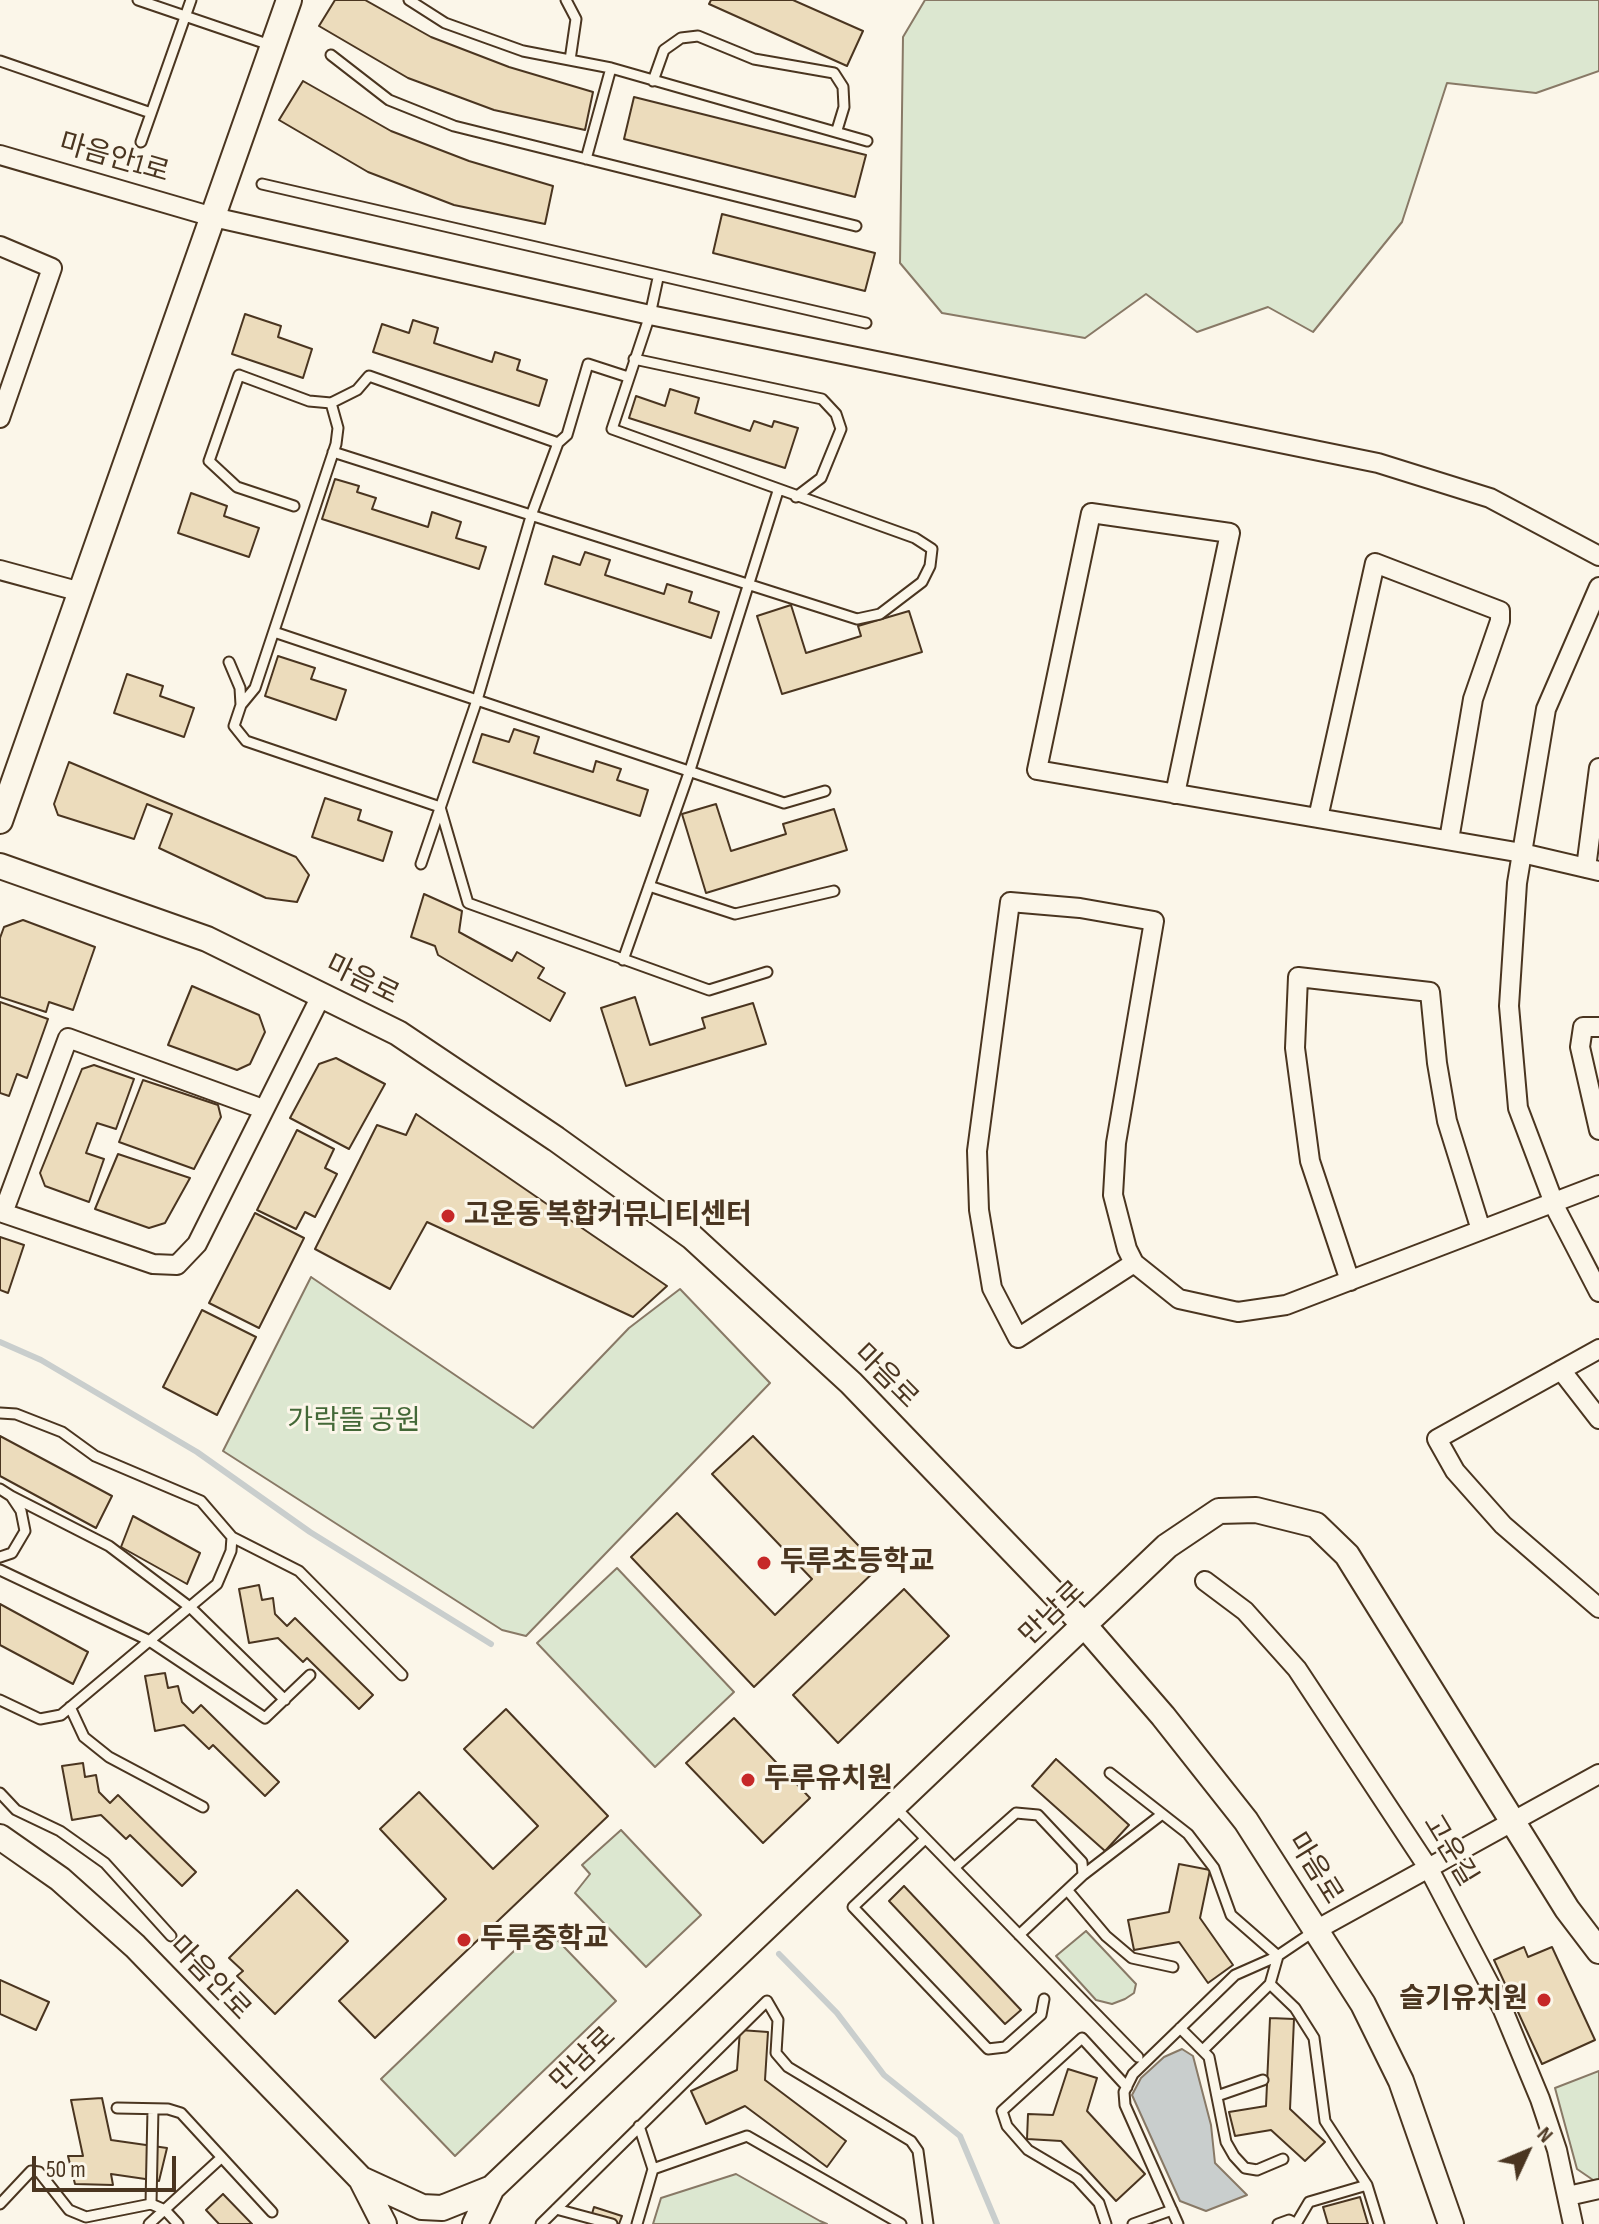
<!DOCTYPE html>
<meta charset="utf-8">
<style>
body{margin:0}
#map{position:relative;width:1599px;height:2224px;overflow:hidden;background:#fbf6e9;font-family:"Sofia Sans Condensed",sans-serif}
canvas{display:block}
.north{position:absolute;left:1487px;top:2112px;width:80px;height:80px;-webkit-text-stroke:6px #fbf6e9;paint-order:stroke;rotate:46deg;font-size:22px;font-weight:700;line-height:32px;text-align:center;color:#4a3520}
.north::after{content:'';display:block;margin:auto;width:28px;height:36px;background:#4a3520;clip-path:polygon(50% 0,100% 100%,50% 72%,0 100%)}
.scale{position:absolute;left:32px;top:2156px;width:144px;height:36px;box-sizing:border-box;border:4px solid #4a3520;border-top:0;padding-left:10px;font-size:24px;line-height:28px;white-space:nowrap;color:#4a3520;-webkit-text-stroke:6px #fbf6e9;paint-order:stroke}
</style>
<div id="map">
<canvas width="1599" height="2224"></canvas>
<div class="north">N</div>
<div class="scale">50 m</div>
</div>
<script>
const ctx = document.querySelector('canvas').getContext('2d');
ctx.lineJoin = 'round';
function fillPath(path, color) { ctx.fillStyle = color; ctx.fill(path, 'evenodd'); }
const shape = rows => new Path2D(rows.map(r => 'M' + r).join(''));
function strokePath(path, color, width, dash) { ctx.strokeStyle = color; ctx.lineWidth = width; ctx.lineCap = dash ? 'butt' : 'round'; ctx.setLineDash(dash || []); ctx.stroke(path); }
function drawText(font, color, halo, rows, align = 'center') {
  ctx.font = font + ' "Sofia Sans Condensed","Noto Sans KR",sans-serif'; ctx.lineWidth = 6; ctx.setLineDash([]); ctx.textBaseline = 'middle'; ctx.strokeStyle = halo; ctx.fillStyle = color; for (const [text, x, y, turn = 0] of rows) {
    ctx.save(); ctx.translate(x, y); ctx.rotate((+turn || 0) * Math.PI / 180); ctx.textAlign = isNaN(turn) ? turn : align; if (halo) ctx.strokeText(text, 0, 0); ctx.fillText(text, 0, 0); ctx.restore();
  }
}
const green = shape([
 [925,0,1599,0,1599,71,1536,93,1447,83,1402,222,1313,332,1268,307,1197,332,1146,294,1085,338,942,313,900,263,903,37,925,0],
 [311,1277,533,1428,629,1328,680,1289,770,1383,526,1636,502,1630,223,1451,311,1277],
 [617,1568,734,1692,655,1767,537,1643,617,1568],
 [621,1830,701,1915,646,1967,575,1893,590,1874,582,1865,621,1830],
 [542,1924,616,2001,455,2156,381,2079,542,1924],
 [1086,1931,1136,1984,1134,1993,1125,1999,1112,2004,1096,2000,1056,1956,1086,1931],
 [1599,2071,1599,2181,1596,2182,1577,2169,1555,2088,1599,2071],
 [736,2174,820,2221,827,2224,653,2224,661,2198,736,2174]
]);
const water = shape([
 [1182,2049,1193,2056,1211,2125,1215,2163,1247,2195,1206,2211,1180,2201,1132,2095,1141,2078,1164,2057,1182,2049]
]);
const stream = shape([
 [0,1342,41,1360,197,1452,310,1532,491,1644],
 [779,1954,837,2013,884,2075,960,2136,997,2224]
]);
const building = shape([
 [335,0,365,0,431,37,509,67,593,92,585,130,494,110,408,78,319,26,335,0],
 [711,0,793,0,863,31,847,66,709,4,711,0],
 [303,81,391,131,469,161,553,186,545,224,454,205,368,172,279,120,303,81],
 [634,97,866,155,855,197,624,139,634,97],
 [722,214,875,253,865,291,713,253,722,214],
 [245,314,281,326,278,337,312,349,303,378,232,354,245,314],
 [413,320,438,328,434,343,492,362,495,352,520,360,517,370,547,380,539,406,373,352,382,324,409,333,413,320],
 [670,389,699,398,695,413,750,431,754,421,772,427,774,421,798,428,785,468,629,418,636,396,665,406,670,389],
 [335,479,359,486,357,492,376,498,372,509,428,527,432,512,461,522,456,538,486,547,479,569,322,519,335,479],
 [191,493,227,506,224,516,259,528,249,557,178,533,191,493],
 [585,552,610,560,605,575,664,594,667,584,692,592,689,602,719,612,711,638,545,584,553,556,580,565,585,552],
 [791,605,806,653,861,636,858,626,909,611,922,652,782,694,757,616,791,605],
 [278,656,315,668,311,679,346,690,336,720,265,696,278,656],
 [127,674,163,686,160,696,194,708,184,737,114,713,127,674],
 [514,729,539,737,534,753,593,772,596,761,621,769,617,780,648,790,640,816,473,762,482,734,509,742,514,729],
 [69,762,296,857,309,875,297,902,266,898,159,848,172,814,147,804,134,839,58,815,54,804,69,762],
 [325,798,361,810,358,820,392,832,383,861,312,837,325,798],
 [716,804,731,851,786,834,783,824,834,809,847,850,706,893,682,814,716,804],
 [424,894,462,911,459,932,512,961,517,952,544,968,538,978,565,993,550,1021,438,955,435,946,411,937,424,894],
 [23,920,95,947,73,1010,49,1002,46,1012,0,997,0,938,4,927,23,920],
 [192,986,259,1015,265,1032,250,1064,237,1070,168,1045,192,986],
 [635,997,650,1045,705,1028,702,1018,753,1003,766,1044,626,1086,601,1008,635,997],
 [0,1002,48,1019,27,1078,17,1074,9,1096,0,1093,0,1002],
 [336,1058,385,1084,349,1149,290,1118,319,1064,336,1058],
 [94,1065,134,1079,116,1129,97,1123,86,1153,104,1159,89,1202,45,1186,40,1173,82,1069,94,1065],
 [143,1080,218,1105,221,1117,194,1169,119,1142,143,1080],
 [416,1114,557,1211,667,1286,633,1317,427,1222,390,1289,315,1249,377,1125,406,1135,416,1114],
 [297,1130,334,1149,325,1168,337,1174,315,1217,305,1212,296,1229,257,1210,297,1130],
 [118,1154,190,1178,165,1223,149,1228,95,1209,118,1154],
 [255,1213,304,1238,259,1328,209,1303,255,1213],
 [0,1237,24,1245,8,1293,0,1290,0,1237],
 [202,1310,256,1337,217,1415,163,1387,202,1310],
 [0,1436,112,1496,96,1528,0,1476,0,1436],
 [753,1436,879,1567,754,1687,631,1557,677,1513,775,1615,812,1579,712,1474,753,1436],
 [133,1516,200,1553,187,1584,121,1547,133,1516],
 [259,1585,262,1600,273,1598,275,1614,287,1626,295,1618,373,1695,359,1709,307,1658,303,1662,278,1638,249,1643,239,1589,259,1585],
 [904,1589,949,1636,838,1743,793,1695,904,1589],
 [0,1604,88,1652,73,1684,0,1645,0,1604],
 [165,1673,168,1688,178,1686,182,1702,193,1713,201,1705,279,1782,265,1796,213,1745,209,1749,184,1725,155,1731,145,1676,165,1673],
 [506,1709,608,1816,375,2038,339,2001,446,1899,380,1829,419,1792,493,1869,538,1826,464,1749,506,1709],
 [734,1718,810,1798,763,1843,686,1763,734,1718],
 [1056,1759,1129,1825,1105,1851,1032,1786,1056,1759],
 [83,1763,85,1777,96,1775,99,1792,110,1803,118,1795,196,1872,182,1886,130,1835,126,1839,101,1815,72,1820,62,1766,83,1763],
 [1179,1864,1210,1870,1200,1918,1233,1965,1208,1983,1179,1942,1134,1950,1128,1920,1169,1912,1179,1864],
 [904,1886,1021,2010,1005,2024,889,1901,904,1886],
 [297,1890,348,1941,275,2014,237,1976,243,1971,229,1958,297,1890],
 [1524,1947,1528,1957,1552,1947,1595,2040,1542,2064,1494,1960,1524,1947],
 [0,1980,49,2002,36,2030,0,2014,0,1980],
 [1270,2018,1294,2019,1290,2109,1325,2142,1305,2161,1271,2130,1235,2136,1229,2112,1266,2106,1270,2018],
 [740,2030,768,2032,765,2080,846,2141,827,2167,745,2106,706,2124,691,2091,737,2070,740,2030],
 [1068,2069,1097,2078,1087,2111,1145,2174,1116,2201,1061,2141,1027,2139,1028,2114,1053,2115,1068,2069],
 [102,2098,111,2140,167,2148,159,2181,111,2174,113,2185,75,2184,68,2156,83,2156,71,2100,102,2098],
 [223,2194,252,2224,219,2224,206,2210,223,2194],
 [1360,2197,1368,2224,1328,2224,1323,2207,1360,2197],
 [594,2207,622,2216,619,2224,589,2224,594,2207]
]);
const lane = shape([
 [138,0,270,45],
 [409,0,445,23,523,51,611,68,867,141],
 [566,0,576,19,570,60],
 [331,55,389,100,454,126,856,226],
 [0,61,151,113],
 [653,81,664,50,681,38,698,36,754,59,834,73,843,87,844,107,837,130],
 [141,142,191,0],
 [586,159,611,68],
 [262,184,866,323],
 [634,359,822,399,836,414,841,429,821,478,796,497],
 [333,452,857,619,880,614,922,582,930,566,932,549,915,538,612,429,650,315,658,278],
 [294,506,237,487,209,461,239,375,309,401,331,403,357,390,369,376,558,443],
 [274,632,784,803,825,791],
 [229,662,240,688,241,705,234,726,246,741,440,807],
 [241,705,255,688,336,444,338,428,331,403],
 [440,807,468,903,709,990,767,972],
 [421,864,477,700,532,513,558,443,567,435,588,364,628,377],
 [649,886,735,914,834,891],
 [623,960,690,770,778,491],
 [0,1413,16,1414,62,1432,95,1456,201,1501,232,1537,299,1571,402,1675],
 [0,1489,11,1496,21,1511,25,1531,12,1553,0,1557],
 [11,1496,109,1546,191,1608,285,1700],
 [0,1570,148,1640,265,1718,310,1675],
 [0,1700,40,1719,61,1715,217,1584,231,1551,232,1537],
 [70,1707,84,1737,109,1757,203,1807],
 [1110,1773,1188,1834,1214,1868,1231,1915,1278,1956],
 [0,1793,16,1810,60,1831,105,1863,171,1936],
 [894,1806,1138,2057],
 [925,1839,853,1907,988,2049,1005,2047,1041,2015,1044,1999],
 [954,1868,1016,1813,1038,1815,1082,1862,1083,1875,1019,1935],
 [1083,1875,1161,1815],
 [1068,1891,1106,1936,1132,1958,1173,1967],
 [1273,1959,1313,1932],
 [1270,1984,1295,2008,1314,2038,1325,2121,1367,2185,1379,2224],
 [1180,2028,1209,2057,1226,2142,1234,2156,1245,2168,1257,2170,1283,2159],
 [1203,2050,1270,1984,1278,1956],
 [1217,2096,1263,2080],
 [117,2108,168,2109,181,2113,272,2212],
 [653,2169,747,2136,901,2224],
 [0,2204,31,2171,39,2172,69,2210,86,2217,151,2204,165,2210,178,2224],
 [151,2204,153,2109],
 [556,2209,612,2224],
 [149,2224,221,2158],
 [541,2224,767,2001,778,2020,776,2053,788,2067,911,2141,918,2151,928,2224],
 [637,2224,653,2169,639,2126],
 [1106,2224,1099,2203,1077,2179,1028,2150,1007,2126,1002,2111,1082,2038,1127,2087],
 [1133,2224,1172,2210],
 [1178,2224,1125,2105,1124,2092,1133,2074,1235,1975,1278,1956],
 [1278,2224,1289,2220,1297,2224],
 [1296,2224,1309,2202,1367,2185]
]);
const street = shape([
 [0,155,213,217,650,315,1378,463,1490,498,1599,556],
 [0,246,52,268,0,418],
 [0,570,81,592],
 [1599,587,1546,709,1517,883,1509,1006,1518,1108,1557,1211,1599,1292],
 [1175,794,1230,533,1091,513,1037,770,1522,853,1599,871],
 [1318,818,1375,563,1500,611,1500,621,1473,699,1449,840],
 [1586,868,1599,768],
 [1599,1027,1583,1027,1580,1047,1599,1130],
 [0,1212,153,1264,177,1265,197,1244,322,994],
 [3,1213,68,1038,263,1109],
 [1134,1263,1127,1249,1113,1195,1116,1143,1154,921,1080,908,1010,902,977,1151,979,1210,992,1288,1018,1338,1134,1263,1179,1299,1238,1312,1286,1305,1599,1185],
 [1350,1281,1310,1161,1295,1048,1298,977,1430,992,1437,1063,1447,1121,1481,1230],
 [1599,1349,1437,1439,1455,1471,1503,1525,1599,1608],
 [1561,1370,1599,1419],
 [1205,1581,1245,1611,1297,1669,1429,1869,1503,2010,1540,2099,1557,2150,1573,2224],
 [1316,1930,1599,1774],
 [1568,2196,1599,2189]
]);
const secondary = shape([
 [0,821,289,0],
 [0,866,207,939,398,1033,556,1139,692,1237,851,1383,1085,1626,1163,1716,1246,1821,1363,2004,1401,2081,1451,2224],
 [0,1837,60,1879,135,1946,361,2179,384,2224],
 [361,2179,422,2207,442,2208,492,2188],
 [475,2224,492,2188,1167,1546,1219,1511,1256,1510,1316,1525,1347,1555,1567,1909,1599,1951]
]);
const markers = [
 [448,1216,8,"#c62828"],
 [764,1563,8,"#c62828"],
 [748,1780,8,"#c62828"],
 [464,1940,8,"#c62828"],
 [1544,2000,8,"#c62828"]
];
const streetNames = [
 ["마음안1로",114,159,16],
 ["마음로",362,981,26],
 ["마음로",885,1377,45],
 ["만남로",1053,1614,-44],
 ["고운길",1449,1851,59],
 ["마음로",1314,1869,58],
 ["마음안로",209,1979,46],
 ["만남로",584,2060,-44]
];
const poiNames = [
 ["고운동 복합커뮤니티센터",464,1216],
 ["두루초등학교",780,1563],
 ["두루유치원",764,1780],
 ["두루중학교",480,1940],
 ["슬기유치원",1528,2000,"right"]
];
const parkNames = [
 ["가락뜰 공원",354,1422]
];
fillPath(green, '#dce7d0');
strokePath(green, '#887966', 2);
fillPath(water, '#c9cecd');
strokePath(water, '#887966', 2);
strokePath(stream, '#c9cecd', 6);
fillPath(building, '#ecdcbc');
strokePath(building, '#4a3520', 2);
strokePath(lane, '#4a3520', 13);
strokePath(street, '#4a3520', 22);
strokePath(secondary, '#4a3520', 28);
strokePath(lane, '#fbf6e9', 9);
strokePath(street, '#fbf6e9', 18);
strokePath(secondary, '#fbf6e9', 24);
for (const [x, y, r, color] of markers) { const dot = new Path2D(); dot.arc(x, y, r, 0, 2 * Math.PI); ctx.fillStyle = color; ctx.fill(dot); strokePath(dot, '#fbf6e9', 3); }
drawText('28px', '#4a3520', '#fbf6e9', streetNames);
drawText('bold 28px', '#4a3520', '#fbf6e9', poiNames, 'left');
drawText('28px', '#436837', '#fbf6e9', parkNames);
</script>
